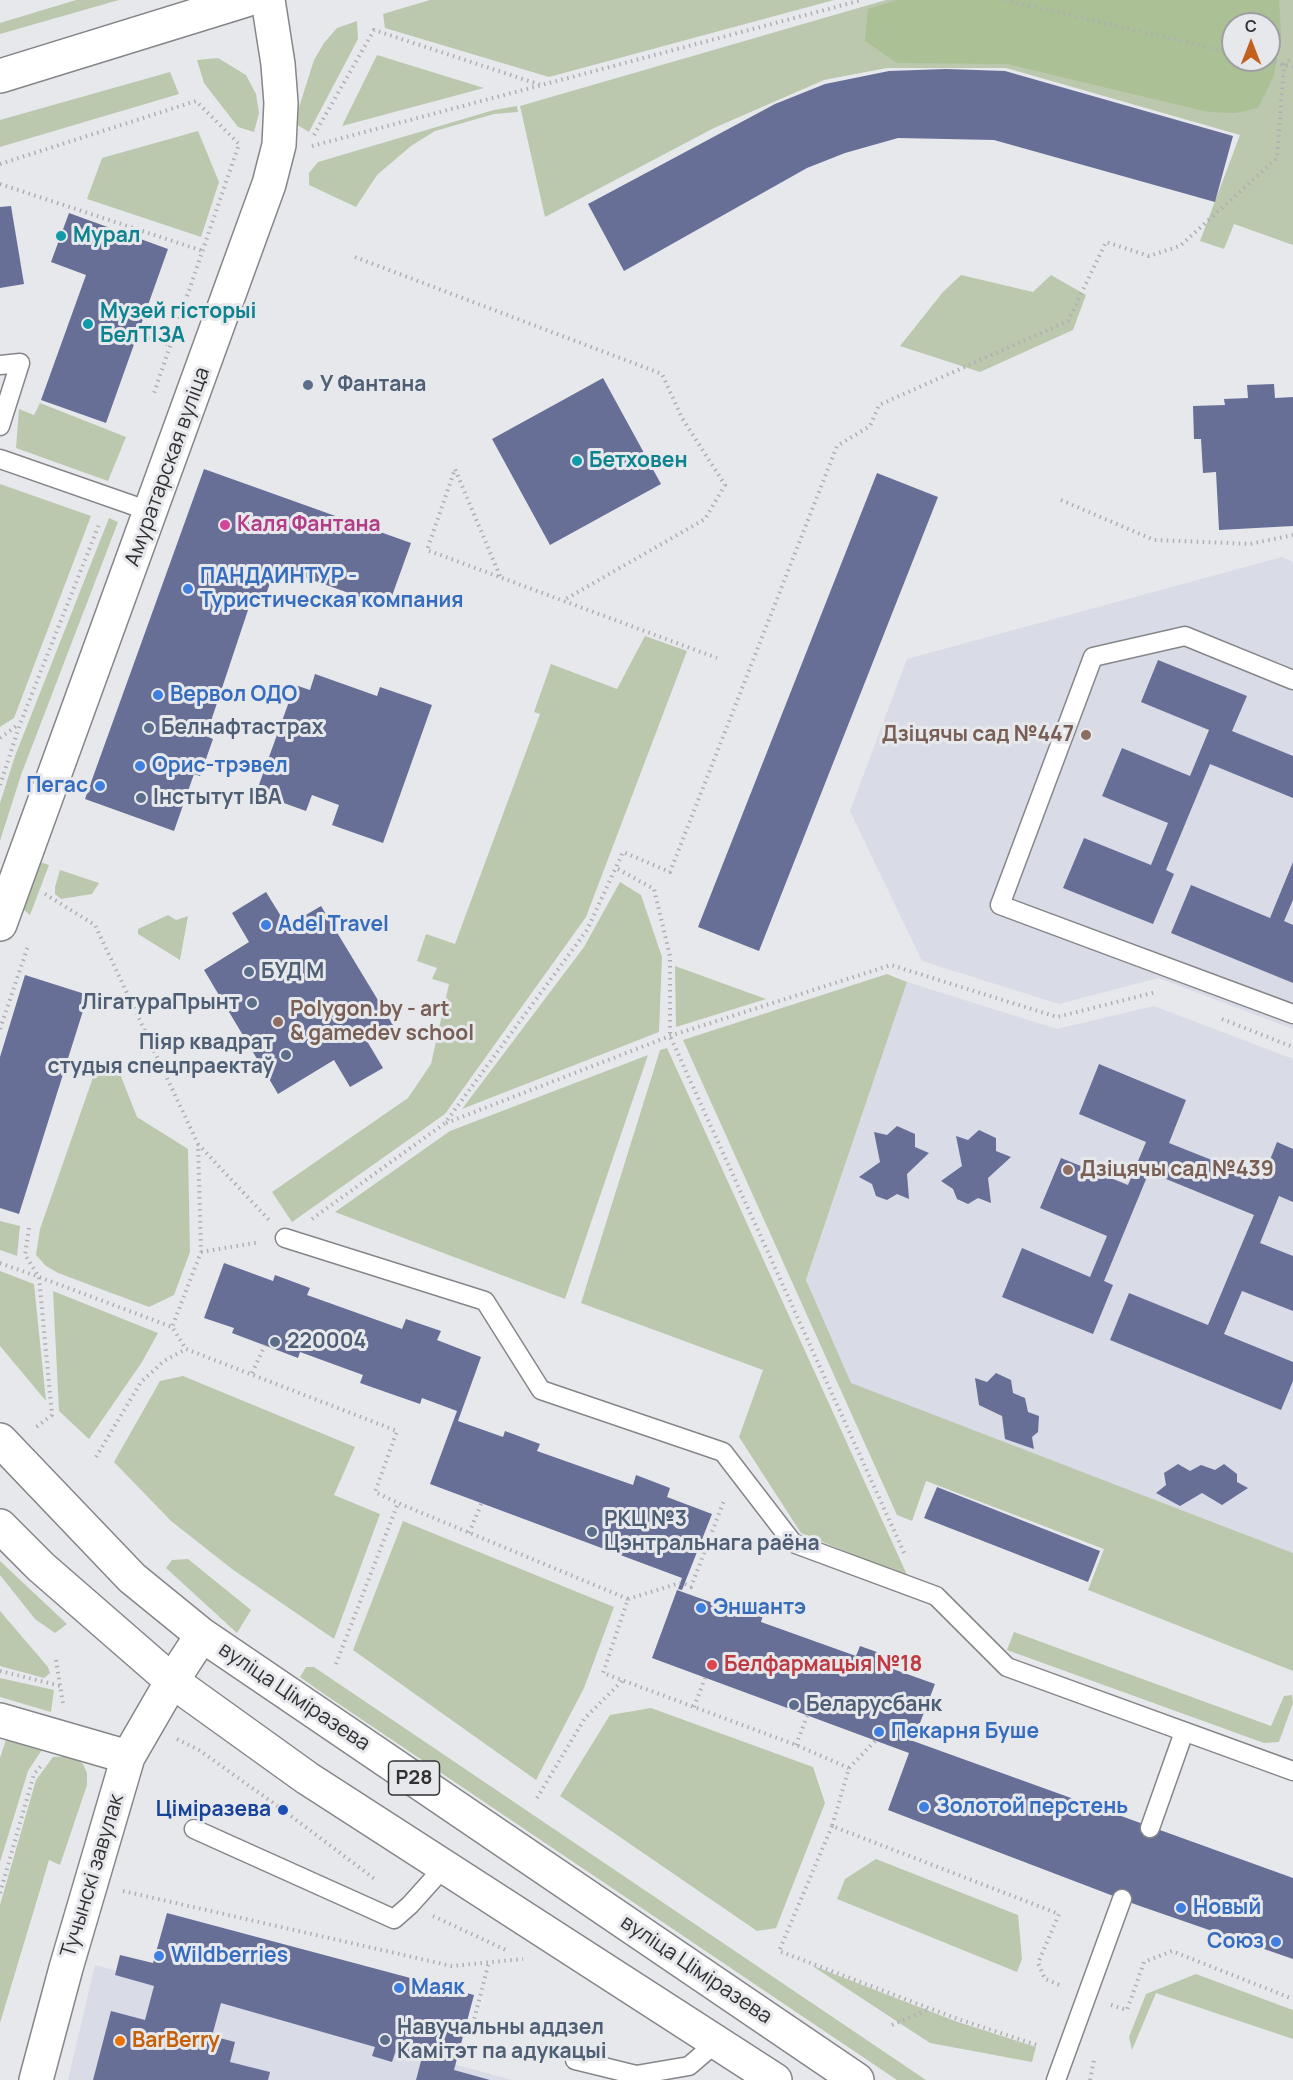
<!DOCTYPE html>
<meta charset="utf-8">
<style>
body{margin:0}
#map{position:relative;width:1293px;height:2080px;overflow:hidden;background:#e7e8ec;font-family:Manrope,sans-serif}
canvas{display:block}
.north{position:absolute;left:1221px;top:12px;width:60px;height:60px;box-sizing:border-box;background:#e7e8ec;border:2px solid #9e9fa2;border-radius:50%;rotate:0deg;font-size:16px;font-weight:700;line-height:24px;text-align:center;color:#313133}
.north::after{content:'';display:block;margin:auto;width:21px;height:27px;background:#c1601f;clip-path:polygon(50% 0,100% 100%,50% 72%,0 100%)}
</style>
<div id="map">
<canvas width="1293" height="2080"></canvas>
<div class="north">С</div>
</div>
<script>
const ctx = document.querySelector('canvas').getContext('2d');
ctx.lineJoin = 'round';
function fillPath(path, color) { ctx.fillStyle = color; ctx.fill(path, 'evenodd'); }
const shape = rows => new Path2D(rows.map(r => 'M' + r).join(''));
function strokePath(path, color, width, dash) { ctx.strokeStyle = color; ctx.lineWidth = width; ctx.lineCap = dash ? 'butt' : 'round'; ctx.setLineDash(dash || []); ctx.stroke(path); }
function drawText(font, color, halo, rows, align = 'center') {
  ctx.font = font + ' Manrope,sans-serif'; ctx.lineWidth = 6; ctx.setLineDash([]); ctx.textBaseline = 'middle'; ctx.strokeStyle = halo; ctx.fillStyle = color; for (const [text, x, y, turn = 0] of rows) {
    ctx.save(); ctx.translate(x, y); ctx.rotate((+turn || 0) * Math.PI / 180); ctx.textAlign = isNaN(turn) ? turn : align; if (halo) ctx.strokeText(text, 0, 0); ctx.fillText(text, 0, 0); ctx.restore();
  }
}
const built = shape([
 [1282,557,1293,562,1293,1029,1158,978,1059,1004,922,961,850,811,907,659],
 [907,982,1057,1029,1154,1006,1293,1059,1293,1553,851,1384,806,1281],
 [95,1965,512,2080,68,2080]
]);
const green = shape([
 [76,0,119,0,0,34,0,23],
 [430,0,834,0,549,77,385,28,383,14],
 [886,0,1293,0,1293,245,1234,224,1224,249,1200,241,1240,135,1006,68,887,68,824,80,714,128,545,217,520,106],
 [1233,24,1269,24,1269,60,1233,60],
 [357,21,358,39,309,132,294,123,314,60,324,43,337,28],
 [377,55,484,88,342,126],
 [218,58,246,75,256,94,259,113,254,132,238,127,204,83,197,60],
 [170,72,179,94,0,147,0,120],
 [517,106,518,112,494,114,435,131,411,146,377,175,356,207,309,185,309,173,318,162,494,110],
 [198,131,219,182,201,237,87,199,102,158],
 [961,275,1033,292,1051,275,1086,295,1073,330,980,372,900,346,943,292],
 [40,403,126,437,108,481,16,448,19,409,34,415],
 [0,484,91,516,14,718,0,727],
 [109,518,118,522,21,775,0,841,0,803,15,756],
 [645,636,687,651,586,917,445,1114,292,1222,272,1192,408,1098,431,1064,449,984,432,979,437,968,417,961,426,934,455,944,540,714,534,712,551,664,617,689],
 [40,862,49,865,30,915,24,910,25,902],
 [60,870,99,883,92,894,61,899,55,894,55,887],
 [620,882,641,895,662,957,659,1032,462,1109,584,947],
 [168,915,176,920,188,916,180,960,138,934,138,929],
 [675,966,766,999,676,1027],
 [887,974,907,982,806,1280,851,1383,1293,1553,1293,1671,1088,1590,1104,1549,926,1481,912,1521,897,1515,683,1040],
 [667,1048,908,1577,801,1533,739,1437,763,1370,581,1303,660,1050],
 [648,1055,565,1299,335,1212,450,1131],
 [97,1066,120,1074,137,1117,188,1149,190,1252,174,1295,149,1307,58,1273,46,1266,36,1255,40,1229],
 [0,1221,20,1226,17,1256,0,1250],
 [0,1271,34,1284,46,1401,0,1346],
 [53,1291,158,1333,142,1362,89,1439,59,1411],
 [183,1376,355,1447,334,1495,380,1514,334,1639,232,1569,171,1521,114,1462,160,1381],
 [403,1521,614,1607,584,1688,536,1780,353,1650],
 [188,1559,251,1610,237,1633,166,1568,172,1560],
 [0,1561,67,1624,55,1633,35,1619,0,1575],
 [0,1611,48,1667,50,1673,44,1678,0,1666],
 [1014,1632,1271,1726,1284,1696,1292,1695,1293,1703,1279,1742,1264,1743,1007,1650],
 [306,1667,314,1667,926,2080,897,2080,324,1694,300,1677],
 [0,1678,54,1690,51,1712,0,1697],
 [651,1708,813,1767,825,1803,776,1928,757,1931,560,1796,610,1715],
 [8,1734,45,1745,28,1771,0,1862,0,1758],
 [74,1756,83,1764,87,1773,87,1785,60,1865,49,1860,0,2023,0,1905,36,1780,53,1757],
 [876,1859,1018,1915,1022,1959,1017,1972,837,1899,845,1879],
 [811,1965,955,2021,1036,2047,1032,2062,930,2043],
 [1196,1974,1293,2010,1293,2039,1156,1993,1132,2050,1129,2037,1146,1994]
]);
const forest = shape([
 [897,0,1279,0,1281,33,1274,76,1258,108,1236,113,1208,112,1007,64,897,63,865,41,868,9],
 [1233,24,1269,24,1269,60,1233,60]
]);
const building = shape([
 [946,69,1005,71,1233,136,1215,202,994,140,898,138,845,153,807,168,624,271,588,204,775,104,825,84,889,71],
 [11,206,24,284,0,288,0,207],
 [69,213,168,249,106,423,41,400,86,275,51,262],
 [603,378,661,484,550,545,492,439],
 [1274,384,1275,398,1293,397,1293,526,1219,530,1216,472,1203,473,1201,439,1194,439,1193,406,1225,405,1224,399,1248,398,1247,385],
 [204,469,411,543,388,607,276,567,262,605,251,601,206,736,213,739,200,776,194,774,174,831,85,799],
 [877,473,938,497,759,951,698,927],
 [1158,660,1247,696,1232,731,1293,756,1293,798,1210,764,1166,870,1174,874,1153,924,1063,888,1084,838,1151,865,1168,823,1102,796,1122,748,1190,776,1209,730,1141,702],
 [315,674,377,696,380,687,432,705,383,843,332,825,339,805,312,795,306,811,256,793,295,685,310,690],
 [1293,862,1293,900,1284,921,1293,925,1293,983,1171,933,1191,885,1270,918],
 [266,892,287,926,321,906,393,1025,367,1041,383,1068,350,1087,334,1060,278,1094,204,970,249,942,232,913],
 [25,975,88,995,19,1214,0,1208,0,1057],
 [1099,1064,1186,1100,1169,1143,1262,1180,1277,1142,1293,1149,1293,1202,1279,1196,1260,1243,1293,1256,1293,1311,1242,1291,1224,1334,1293,1362,1293,1381,1281,1410,1110,1340,1129,1293,1208,1325,1254,1215,1149,1172,1104,1281,1113,1285,1093,1334,1002,1297,1022,1248,1090,1277,1107,1236,1040,1208,1061,1158,1128,1185,1146,1142,1079,1114],
 [897,1126,915,1134,915,1147,929,1153,907,1174,909,1199,897,1194,887,1200,876,1196,872,1184,859,1177,880,1162,874,1132,887,1135],
 [979,1130,996,1138,996,1151,1011,1157,988,1178,991,1203,978,1198,968,1204,957,1199,953,1189,941,1181,962,1166,956,1136,968,1140],
 [224,1263,273,1281,275,1275,310,1288,307,1295,402,1329,406,1319,441,1331,437,1340,481,1357,458,1421,503,1437,505,1431,540,1444,537,1451,633,1485,636,1475,670,1488,667,1497,712,1514,682,1590,678,1589,682,1578,430,1484,457,1411,422,1398,420,1404,360,1383,363,1375,300,1352,298,1358,232,1333,234,1328,204,1318],
 [996,1373,1011,1380,1013,1393,1025,1398,1028,1412,1039,1416,1038,1432,1032,1437,1034,1449,1005,1439,1002,1416,979,1405,975,1378,987,1382],
 [1178,1464,1190,1471,1201,1465,1215,1470,1224,1464,1237,1474,1237,1482,1248,1488,1222,1505,1202,1493,1180,1506,1156,1493,1166,1485,1164,1473],
 [937,1487,1100,1551,1088,1582,924,1518],
 [677,1590,727,1608,729,1602,763,1615,761,1622,856,1656,860,1646,877,1652,894,1659,890,1668,935,1684,913,1741,1293,1878,1293,1959,1137,1905,888,1810,909,1753,652,1658],
 [167,1913,474,1995,454,2070,490,2080,416,2080,421,2061,395,2053,392,2062,372,2056,375,2047,221,2003,212,2036,235,2042,230,2062,270,2072,268,2080,93,2080,111,2011,145,2020,154,1986,115,1975,120,1955,153,1963]
]);
const path = shape([
 [1005,0,1233,53],
 [1263,60,1293,67],
 [314,135,374,30,544,86],
 [312,146,862,0],
 [0,164,196,101,239,144,154,393],
 [0,184,203,251],
 [355,257,662,374,682,418,725,485,705,519,564,600],
 [137,335,170,345],
 [1061,500,1154,540,1250,544,1293,535],
 [500,576,455,469,427,550,717,658],
 [0,738,19,724],
 [0,785,20,724,100,522],
 [618,869,654,889,670,956,670,1036,906,1557],
 [45,894,95,925,198,1144,201,1252,172,1327],
 [1222,1019,1293,1047],
 [0,1029,28,946],
 [446,1123,670,1036,891,965,1057,1017,1156,992],
 [198,1144,269,1220],
 [312,1219,445,1123,587,930,623,852,670,872,837,446,870,426,879,405,1068,321,1106,242,1149,256,1180,246,1277,158,1284,65,1293,57],
 [29,1228,25,1255,39,1277,172,1327,186,1349],
 [201,1252,260,1242],
 [0,1263,39,1277,52,1415,35,1428],
 [252,1373,265,1345],
 [96,1457,141,1382,164,1361,186,1349,397,1431,375,1492,398,1503],
 [469,1533,482,1502],
 [685,1584,691,1587,725,1498],
 [628,1599,680,1583],
 [56,1660,63,1703],
 [336,1664,398,1503,628,1599,603,1673,796,1745,849,1768,832,1826,1059,1914,1038,1963,1045,1979,1062,1986],
 [0,1671,61,1686],
 [694,1707,705,1678],
 [177,1739,199,1750,283,1810,376,1880],
 [796,1745,807,1716],
 [849,1768,876,1740],
 [537,1798,585,1718,623,1680],
 [832,1826,779,1951,955,2018,1040,2046],
 [123,1891,452,1966,523,1959],
 [0,1893,34,1774,41,1766],
 [433,1916,508,1951],
 [1111,2005,1127,2010,1144,1962,1172,1951,1293,1999],
 [892,2025,929,2009],
 [463,2034,470,2035,489,1962],
 [1090,2080,1094,2060]
]);
const lane = shape([
 [0,365,20,363,0,426],
 [0,459,152,512],
 [1293,680,1185,636,1093,657,1000,905,1293,1014],
 [285,1238,485,1301,541,1390,723,1452,793,1543,936,1596,1007,1667,1293,1771],
 [1150,1828,1184,1732],
 [194,1829,394,1919,410,1905,445,1866],
 [575,2060,636,2075,689,2066,717,2042],
 [1056,2080,1122,1899]
]);
const street = shape([
 [0,924,269,184,279,145,281,103,278,64,268,0],
 [0,1720,128,1757],
 [36,2080,66,1968,128,1757,172,1681]
]);
const primary = shape([
 [0,76,246,0],
 [0,1440,132,1578,202,1635,857,2080],
 [0,1526,41,1567,172,1681,307,1778,775,2080],
 [172,1681,202,1635]
]);
const markers = [
 [61,236,6,"#0f9aa8"],
 [88,324,6,"#0f9aa8"],
 [308,385,6,"#5c6f8a"],
 [577,461,6,"#0f9aa8"],
 [225,525,6,"#d1479c"],
 [188,589,6,"#3f7fe0"],
 [158,695,6,"#3f7fe0"],
 [149,728,6,"#5c6f8a"],
 [1086,735,6,"#8d6e63"],
 [140,766,6,"#3f7fe0"],
 [100,786,6,"#3f7fe0"],
 [141,798,6,"#5c6f8a"],
 [266,925,6,"#3f7fe0"],
 [249,972,6,"#5c6f8a"],
 [252,1003,6,"#5c6f8a"],
 [278,1022,6,"#8d6e63"],
 [286,1055,6,"#5c6f8a"],
 [1068,1170,6,"#8d6e63"],
 [275,1342,6,"#5c6f8a"],
 [592,1532,6,"#5c6f8a"],
 [701,1608,6,"#3f7fe0"],
 [712,1665,6,"#e0444e"],
 [794,1705,6,"#5c6f8a"],
 [879,1732,6,"#3f7fe0"],
 [924,1807,6,"#3f7fe0"],
 [283,1810,6,"#1a4fb4"],
 [1181,1908,6,"#3f7fe0"],
 [1276,1942,6,"#3f7fe0"],
 [159,1956,6,"#3f7fe0"],
 [399,1988,6,"#3f7fe0"],
 [385,2040,6,"#5c6f8a"],
 [120,2041,6,"#e8710a"]
];
const shields = [
 [414,1778,51]
];
const shieldNames = [
 ["Р28",414,1778]
];
const cultureNames = [
 ["Мурал",73,236],
 ["Музей гісторыі",100,312],
 ["БелТІЗА",100,336],
 ["Бетховен",589,461]
];
const serviceNames = [
 ["У Фантана",320,385],
 ["Белнафтастрах",161,728],
 ["Інстытут IBA",153,798],
 ["БУД М",261,972],
 ["ЛігатураПрынт",240,1003,"right"],
 ["Піяр квадрат",274,1043,"right"],
 ["студыя спецпраектаў",274,1067,"right"],
 ["220004",287,1342],
 ["РКЦ №3",604,1520],
 ["Цэнтральнага раёна",604,1544],
 ["Беларусбанк",806,1705],
 ["Навучальны аддзел",397,2028],
 ["Камітэт па адукацыі",397,2052]
];
const streetNames = [
 ["Амуратарская вуліца",168,467,-70],
 ["вуліца Ціміразева",294,1697,34],
 ["Тучынскі завулак",93,1876,-73],
 ["вуліца Ціміразева",696,1970,34]
];
const hotelNames = [
 ["Каля Фантана",237,525]
];
const shopNames = [
 ["ПАНДАИНТУР -",200,577],
 ["Туристическая компания",200,601],
 ["Вервол ОДО",170,695],
 ["Орис-трэвел",152,766],
 ["Пегас",88,786,"right"],
 ["Adel Travel",278,925],
 ["Эншантэ",713,1608],
 ["Пекарня Буше",891,1732],
 ["Золотой перстень",936,1807],
 ["Новый",1193,1908],
 ["Союз",1264,1942,"right"],
 ["Wildberries",171,1956],
 ["Маяк",411,1988]
];
const educationNames = [
 ["Дзіцячы сад №447",1074,735,"right"],
 ["Polygon.by - art",290,1010],
 ["& gamedev school",290,1034],
 ["Дзіцячы сад №439",1080,1170]
];
const healthNames = [
 ["Белфармацыя №18",724,1665]
];
const transitNames = [
 ["Ціміразева",271,1810]
];
const foodNames = [
 ["BarBerry",132,2041]
];
fillPath(built, '#d9dbe7');
fillPath(green, '#bbc8ae');
fillPath(forest, '#abc095');
fillPath(building, '#686f97');
strokePath(lane, '#858689', 21);
strokePath(street, '#858689', 36);
strokePath(primary, '#858689', 36);
strokePath(path, '#afafb3', 4, [1.5, 4.5]);
strokePath(lane, '#fff', 18);
strokePath(street, '#fff', 33);
strokePath(primary, '#fff', 33);
for (const [x, y, r, color] of markers) { const dot = new Path2D(); dot.arc(x, y, r, 0, 2 * Math.PI); ctx.fillStyle = color; ctx.fill(dot); strokePath(dot, '#e7e8ec', 2); }
for (const [x, y, w] of shields) { const box = new Path2D(); box.roundRect(x - w / 2, y - 17, w, 34, 4.5); ctx.fillStyle = '#e7e8ec'; ctx.fill(box); strokePath(box, '#313133', 1.5); }
drawText('bold 20px', '#313133', null, shieldNames);
drawText('bold 21px', '#0d838f', '#e7e8ec', cultureNames, 'left');
drawText('bold 21px', '#4e5e75', '#e7e8ec', serviceNames, 'left');
drawText('21px', '#313133', '#e7e8ec', streetNames);
drawText('bold 21px', '#b23c85', '#e7e8ec', hotelNames, 'left');
drawText('bold 21px', '#366cbe', '#e7e8ec', shopNames, 'left');
drawText('bold 21px', '#785e54', '#e7e8ec', educationNames, 'left');
drawText('bold 21px', '#be3a42', '#e7e8ec', healthNames, 'left');
drawText('bold 21px', '#164399', '#e7e8ec', transitNames, 'right');
drawText('bold 21px', '#c56008', '#e7e8ec', foodNames, 'left');
</script>
